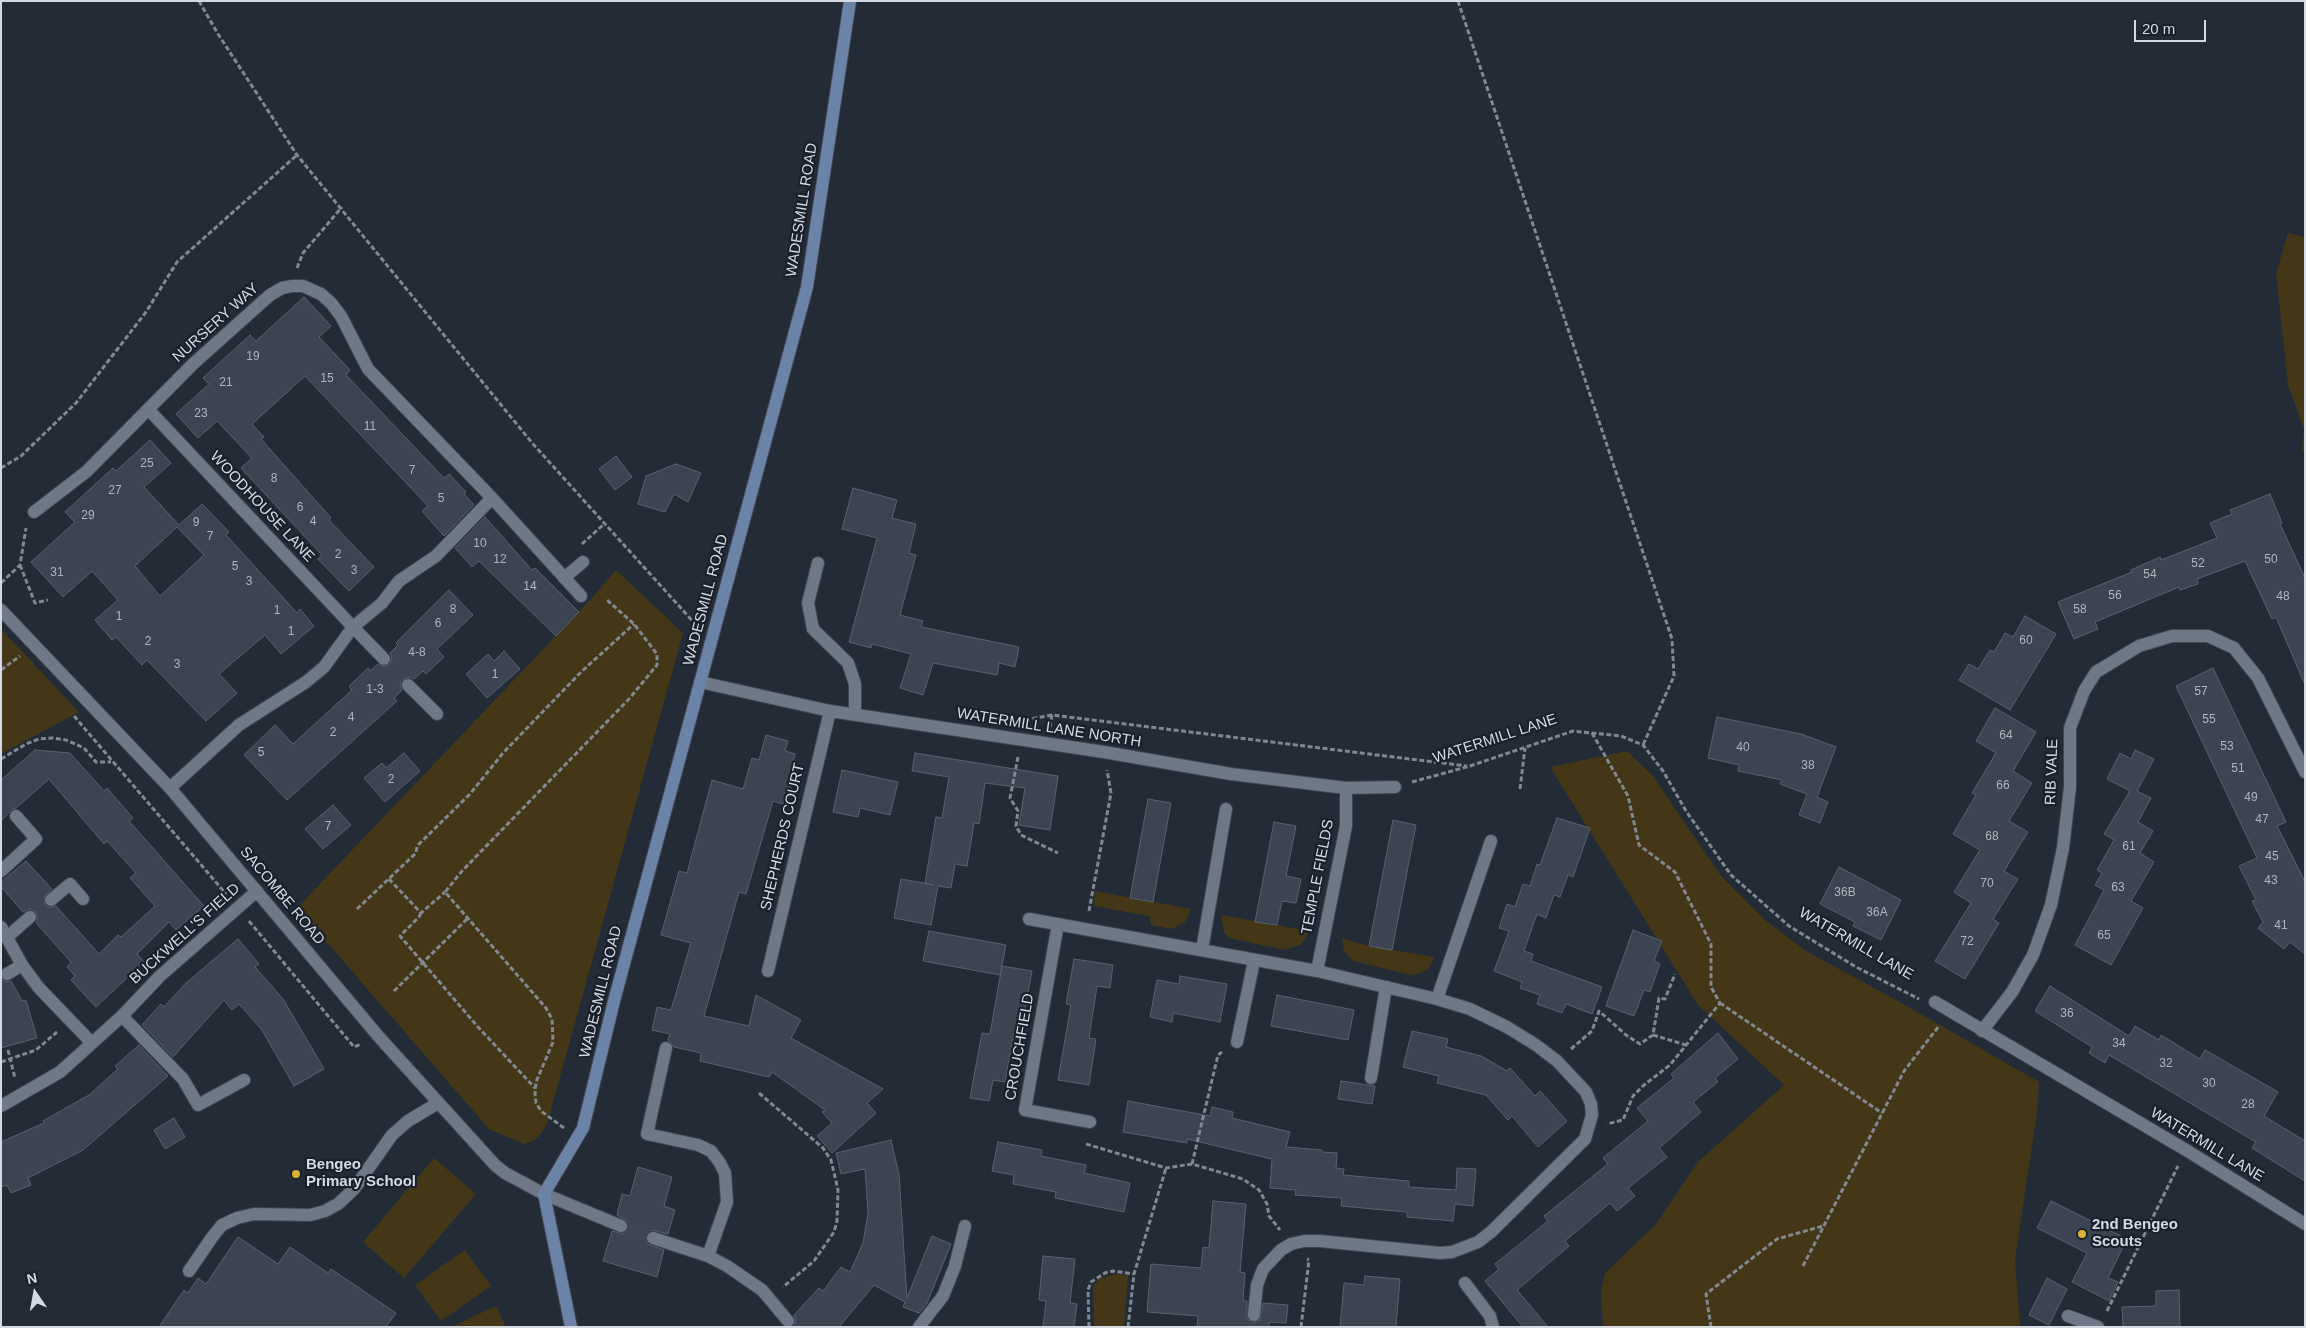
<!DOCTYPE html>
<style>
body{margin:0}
#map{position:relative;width:2306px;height:1328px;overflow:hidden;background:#232b37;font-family:Arial,sans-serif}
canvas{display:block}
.frame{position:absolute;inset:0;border:2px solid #d5dae2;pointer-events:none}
.north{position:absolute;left:10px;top:1268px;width:50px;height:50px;-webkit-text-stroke:4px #1a212d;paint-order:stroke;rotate:348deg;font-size:14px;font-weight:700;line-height:20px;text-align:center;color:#d5dae2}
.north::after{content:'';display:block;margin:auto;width:18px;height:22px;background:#d5dae2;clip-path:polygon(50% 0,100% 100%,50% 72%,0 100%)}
.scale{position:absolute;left:2134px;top:20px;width:72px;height:22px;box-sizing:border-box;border:2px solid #d5dae2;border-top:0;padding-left:6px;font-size:15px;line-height:18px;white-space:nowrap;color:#d5dae2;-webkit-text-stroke:4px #1a212d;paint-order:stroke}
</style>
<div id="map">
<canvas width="2306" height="1328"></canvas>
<div class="frame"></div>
<div class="north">N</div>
<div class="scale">20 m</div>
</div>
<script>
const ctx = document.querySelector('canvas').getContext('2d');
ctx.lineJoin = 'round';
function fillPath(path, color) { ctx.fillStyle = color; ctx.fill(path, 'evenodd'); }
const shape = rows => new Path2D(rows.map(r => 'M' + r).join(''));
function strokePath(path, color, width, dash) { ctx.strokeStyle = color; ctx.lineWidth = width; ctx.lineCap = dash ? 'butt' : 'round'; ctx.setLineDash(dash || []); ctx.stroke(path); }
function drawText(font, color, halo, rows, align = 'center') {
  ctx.font = font + ' Arial,sans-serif'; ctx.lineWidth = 4.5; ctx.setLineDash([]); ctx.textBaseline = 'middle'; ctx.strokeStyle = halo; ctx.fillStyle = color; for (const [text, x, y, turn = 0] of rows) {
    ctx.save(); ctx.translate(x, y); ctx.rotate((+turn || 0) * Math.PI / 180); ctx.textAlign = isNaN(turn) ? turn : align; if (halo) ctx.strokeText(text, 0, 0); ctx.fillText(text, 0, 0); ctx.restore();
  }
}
const green = shape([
 [2288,233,2305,237,2305,452,2302,450,2304,429,2288,385,2276,274],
 [616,570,683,633,547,1124,540,1135,533,1141,524,1144,489,1129,297,908,591,599],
 [1,629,79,712,1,754],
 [1627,751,1653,776,1721,876,1765,920,1806,951,1905,1005,2039,1082,2037,1113,2015,1259,2020,1327,1603,1327,1601,1290,1605,1273,1656,1224,1698,1162,1784,1085,1698,1005,1550,767],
 [1095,891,1191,909,1185,922,1172,929,1151,925,1149,916,1094,906],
 [1221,915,1277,925,1308,931,1306,938,1300,945,1284,950,1230,938,1224,932],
 [1342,938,1369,946,1434,957,1429,968,1421,973,1411,975,1353,961,1344,951],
 [434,1158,476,1194,404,1278,363,1242],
 [465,1250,491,1286,441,1321,415,1285],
 [1114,1274,1128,1275,1124,1327,1094,1327,1093,1286,1099,1279],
 [496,1306,506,1327,451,1327]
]);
const building = shape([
 [304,297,331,326,319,337,350,370,346,375,444,478,449,474,466,492,464,494,474,505,444,536,422,511,428,506,305,376,252,424,264,437,261,439,331,518,329,520,374,567,349,591,318,559,322,555,241,468,252,458,217,421,198,438,176,414,209,384,203,378,250,335,256,341,304,297],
 [150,440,171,463,144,487,179,525,202,504,229,532,226,535,297,613,300,609,314,626,281,654,265,635,219,674,237,693,206,721,147,660,142,665,116,637,112,640,95,620,118,600,92,571,63,597,31,562,75,522,65,512,113,468,116,471,150,440],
 [177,527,204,555,160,596,135,566,177,527],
 [616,456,632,477,615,490,599,469,616,456],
 [676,464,701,473,688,502,674,494,665,512,638,504,646,476,676,464],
 [853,488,897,500,892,518,916,524,909,553,916,555,900,615,923,621,921,627,1019,647,1015,667,999,663,997,675,933,663,923,695,900,688,911,654,872,644,871,648,849,642,877,538,842,529,853,488],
 [2270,494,2282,523,2280,524,2305,578,2305,685,2276,617,2272,619,2245,561,2197,579,2198,584,2180,590,2179,587,2095,622,2098,629,2074,639,2058,602,2132,572,2131,570,2160,557,2161,560,2217,538,2210,523,2232,514,2230,510,2270,494],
 [485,517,532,570,535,568,579,612,556,636,479,561,472,567,455,548,485,517],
 [449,590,473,615,437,649,444,657,426,674,423,671,414,679,410,677,403,679,400,683,402,690,394,698,397,701,287,800,244,755,275,725,293,744,352,690,349,686,368,668,370,671,378,664,385,667,390,664,392,658,390,653,398,645,396,643,449,590],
 [2025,616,2056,634,2010,710,1959,680,1969,664,1978,669,1990,650,1994,652,2005,633,2013,637,2025,616],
 [504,651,520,669,487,698,466,674,488,654,494,661,504,651],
 [2213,668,2286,822,2277,826,2305,882,2305,954,2290,942,2284,949,2258,928,2263,922,2252,901,2256,900,2239,866,2257,858,2176,686,2213,668],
 [1995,708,2036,732,2013,771,2032,783,2009,821,2028,832,2004,871,2018,879,1993,919,1999,923,1965,979,1935,961,1971,903,1954,892,1980,850,1953,834,1976,795,1972,793,1996,753,1976,741,1995,708],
 [1717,717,1801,734,1836,747,1817,797,1828,802,1820,823,1799,815,1807,794,1780,784,1782,780,1738,771,1739,765,1708,758,1717,717],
 [766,735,788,741,785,751,795,754,791,769,796,770,786,805,773,801,746,894,739,892,704,1016,749,1026,756,995,801,1020,791,1038,883,1089,867,1103,876,1113,832,1153,817,1136,832,1123,822,1112,825,1110,772,1072,769,1077,700,1061,701,1053,674,1047,668,1040,670,1034,652,1030,657,1007,671,1010,691,943,661,935,679,871,687,873,712,780,743,789,752,758,759,760,766,735],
 [35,750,70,753,104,791,107,788,133,818,129,821,204,906,176,930,169,922,137,954,144,962,96,1007,71,980,75,976,67,967,71,962,36,923,38,919,36,912,29,909,23,912,1,887,1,882,26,861,52,889,44,897,45,905,49,908,56,906,99,954,118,935,121,937,155,906,130,878,136,873,107,841,104,844,49,779,16,808,11,810,1,821,1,780,35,750],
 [2135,750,2154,759,2137,791,2151,798,2138,822,2153,831,2140,853,2154,862,2131,901,2143,908,2111,965,2075,945,2104,890,2095,885,2102,873,2097,870,2114,840,2104,834,2130,791,2107,779,2120,753,2131,759,2135,750],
 [404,753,420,771,385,802,364,778,382,763,386,768,404,753],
 [915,753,1058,776,1050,830,1019,825,1025,788,985,783,979,824,974,823,967,866,955,864,951,888,938,886,931,925,894,918,901,879,934,885,925,883,936,817,942,818,949,777,912,771,915,753],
 [842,770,898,782,890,815,860,808,858,817,833,812,842,770],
 [1148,799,1171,803,1153,902,1130,898,1148,799],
 [333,805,351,825,323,849,305,829,333,805],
 [1557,818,1590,828,1573,877,1568,875,1560,897,1554,895,1546,918,1537,914,1524,951,1533,954,1531,961,1602,987,1592,1014,1566,1004,1562,1013,1537,1004,1540,995,1520,988,1522,982,1494,971,1509,931,1499,928,1507,904,1515,907,1523,884,1530,886,1537,864,1540,865,1557,818],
 [1393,820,1416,825,1392,950,1369,946,1393,820],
 [1274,822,1296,826,1286,876,1301,879,1296,903,1282,901,1277,925,1255,922,1274,822],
 [1839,867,1901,900,1881,940,1853,926,1855,922,1820,904,1839,867],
 [1633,930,1662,941,1654,961,1660,964,1650,992,1644,990,1634,1016,1606,1006,1633,930],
 [929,931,1006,945,1000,975,923,961,929,931],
 [238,939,259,964,255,967,283,999,324,1069,294,1086,262,1030,239,1004,232,1010,224,1000,173,1057,142,1025,161,1004,164,1007,186,983,238,939],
 [1074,959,1113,965,1110,988,1097,986,1089,1038,1096,1039,1089,1085,1058,1080,1071,1005,1066,1004,1074,959],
 [1002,966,1032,971,1020,1034,1014,1033,1005,1082,993,1080,989,1101,970,1098,982,1033,990,1034,1002,966],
 [1180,976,1227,984,1220,1022,1173,1013,1172,1022,1150,1017,1157,980,1179,984,1180,976],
 [1,979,7,982,11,981,22,1001,26,1000,37,1038,1,1048,1,979],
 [2050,986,2129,1036,2135,1026,2159,1040,2161,1035,2200,1059,2205,1050,2278,1092,2264,1116,2305,1141,2305,1181,2252,1148,2256,1142,2131,1068,2109,1055,2105,1063,2089,1053,2092,1047,2035,1011,2050,986],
 [1277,995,1354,1010,1348,1040,1271,1026,1277,995],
 [1412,1031,1448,1039,1446,1047,1481,1056,1507,1071,1510,1068,1535,1096,1540,1091,1567,1121,1538,1147,1512,1116,1508,1120,1486,1095,1437,1083,1439,1076,1403,1067,1412,1031],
 [1718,1033,1738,1059,1715,1078,1718,1082,1693,1102,1701,1112,1659,1148,1667,1157,1628,1188,1635,1196,1617,1211,1610,1203,1565,1241,1569,1246,1517,1290,1548,1327,1523,1327,1485,1281,1499,1269,1495,1264,1548,1221,1544,1216,1608,1164,1603,1158,1648,1121,1637,1108,1674,1078,1671,1074,1718,1033],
 [139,1045,168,1076,83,1150,28,1178,31,1185,11,1193,7,1185,1,1187,1,1142,44,1123,43,1121,89,1095,118,1069,115,1066,139,1045],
 [1341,1081,1375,1086,1372,1104,1338,1099,1341,1081],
 [1128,1101,1210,1116,1212,1107,1233,1112,1232,1118,1290,1132,1286,1147,1322,1150,1322,1152,1337,1153,1336,1168,1344,1169,1343,1175,1409,1181,1409,1187,1456,1190,1457,1168,1476,1169,1473,1206,1455,1204,1453,1221,1407,1217,1407,1212,1341,1206,1342,1198,1295,1195,1296,1190,1270,1188,1272,1159,1187,1139,1187,1143,1123,1132,1128,1101],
 [174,1118,185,1137,165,1149,154,1130,174,1118],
 [891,1140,899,1175,907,1298,932,1236,951,1244,927,1303,919,1313,903,1307,905,1302,874,1285,839,1327,794,1327,796,1320,794,1315,819,1288,823,1291,841,1267,850,1272,863,1243,868,1213,865,1169,841,1174,836,1153,891,1140],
 [998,1142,1042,1150,1041,1156,1086,1165,1084,1173,1130,1183,1124,1212,1055,1198,1056,1192,1013,1184,1014,1175,992,1171,998,1142],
 [638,1167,672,1177,664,1206,675,1210,668,1234,652,1230,645,1236,647,1244,664,1250,657,1277,603,1261,612,1231,623,1234,629,1229,627,1221,617,1215,622,1194,630,1196,638,1167],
 [1213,1201,1246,1204,1240,1272,1245,1273,1243,1301,1247,1301,1247,1319,1254,1323,1260,1320,1263,1303,1288,1305,1286,1323,1269,1322,1269,1327,1197,1327,1198,1316,1147,1312,1151,1264,1201,1268,1203,1247,1209,1248,1213,1201],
 [2051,1201,2127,1239,2108,1278,2118,1282,2109,1301,2072,1282,2087,1253,2037,1228,2051,1201],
 [238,1237,278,1264,290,1247,328,1273,331,1269,396,1313,386,1327,159,1327,184,1290,188,1293,198,1278,206,1284,238,1237],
 [1043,1256,1075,1259,1070,1303,1077,1304,1074,1327,1043,1327,1046,1301,1039,1300,1043,1256],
 [1365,1276,1400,1279,1396,1327,1340,1327,1344,1283,1364,1285,1365,1276],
 [2047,1278,2067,1289,2049,1325,2029,1315,2047,1278],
 [2179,1290,2180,1327,2123,1327,2122,1307,2156,1306,2156,1291,2179,1290]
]);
const minorTunnel = shape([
 [621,1226,653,1238]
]);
const path = shape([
 [199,1,218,34,297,155,533,444,697,626],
 [1458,1,1672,639,1674,676,1643,745],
 [297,268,303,253,342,207],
 [1,468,21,456,76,403,146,312,177,262,297,155],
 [582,544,604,524],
 [20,565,35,603,48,600],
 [1,583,20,565,26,528],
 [1,670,20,656],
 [74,716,226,894],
 [1025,720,1052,715,1467,766],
 [1050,727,1052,715],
 [1592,733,1628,796,1639,845,1675,872,1711,944,1711,987,1720,1003,1670,1065,1644,1085,1633,1096,1623,1120,1607,1124],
 [1018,757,1010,798,1018,811,1016,826,1021,835,1058,853],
 [1,759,26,744,39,739,53,738,66,740,84,748,96,762,111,762],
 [1412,782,1470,766,1573,731,1621,736,1643,745,1663,771,1686,811,1731,875,1789,926,1856,967,1919,999],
 [1520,789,1525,748],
 [389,879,421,913,445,892],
 [357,909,416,853,417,846,470,794,503,753,581,672,634,624],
 [1089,911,1111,793,1107,770],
 [421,913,419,917,400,936,478,1027,535,1088],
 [249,921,354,1047,361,1044],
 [394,991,468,918],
 [1720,1003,1882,1113],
 [1653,1035,1686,1045],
 [1571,1049,1592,1031,1599,1011,1626,1035,1640,1044,1653,1035,1659,998,1665,999,1675,974],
 [8,1050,15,1078],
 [1,1062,36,1050,57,1032],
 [759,1093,823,1148,831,1160,838,1190,837,1221,834,1232,814,1261,783,1287],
 [564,1128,541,1111,536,1103,535,1094,536,1082,553,1042,552,1019,546,1008,445,892,462,871,629,699,657,665,657,654,634,624,607,600],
 [1086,1144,1166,1168,1192,1164,1243,1179,1259,1190,1267,1204,1269,1216,1280,1230],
 [1192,1164,1218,1055,1222,1052],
 [1803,1266,1904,1071,1939,1026],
 [2107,1311,2178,1166],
 [1089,1327,1088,1290,1091,1282,1105,1273,1113,1271,1134,1274],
 [1128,1327,1134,1274,1166,1168],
 [1301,1327,1309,1260,1307,1259],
 [1711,1327,1706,1294,1777,1239,1823,1226]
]);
const service = shape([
 [353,627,384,659],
 [408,685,437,714],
 [1,871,36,839,16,816],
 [51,900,70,884,83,899],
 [6,938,30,917],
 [7,974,22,965],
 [122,1016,183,1079,198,1105,244,1080],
 [1237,1042,1254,961],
 [1371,1078,1386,987],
 [189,1271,213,1236,222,1225,237,1218,254,1214,310,1215,325,1211,338,1204,354,1189,392,1135,408,1121,438,1103],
 [2068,1316,2098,1327]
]);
const minor = shape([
 [148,409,353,627],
 [34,512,86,472,193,364,270,295,282,288,292,286,303,286,321,294,331,303,341,316,368,369,492,498,581,596],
 [818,563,808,603,813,629,848,663,855,684,855,714],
 [564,578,583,562],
 [1,610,170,788,379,1037,495,1165,505,1173,544,1194,621,1226],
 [700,682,830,711,1104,752,1231,774,1346,788,1395,787],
 [170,788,239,725,306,682,324,667,353,627,382,603,399,581,436,556,492,498],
 [1029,919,1317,971,1437,999,1470,1009,1507,1027,1536,1045,1557,1061,1586,1092,1591,1104,1592,1115,1585,1139,1491,1232,1478,1242,1452,1252,1440,1253,1320,1241,1304,1241,1291,1244,1281,1250,1263,1269,1257,1285,1254,1315],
 [1058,924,1025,1110,1090,1122],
 [1,927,22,965,39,988,92,1043],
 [1202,950,1226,809],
 [768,971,830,711],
 [1317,971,1346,826,1346,788],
 [1437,999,1491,841],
 [1935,1002,2186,1150,2305,1224],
 [1982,1031,2012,992,2033,955,2051,905,2063,848,2070,787,2070,728,2084,691,2096,672,2139,646,2172,636,2208,636,2234,648,2258,678,2305,772],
 [666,1048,647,1134,698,1145,711,1151,720,1163,725,1173,727,1202,708,1256],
 [1,1106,60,1072,122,1016,160,976,257,891],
 [653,1238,708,1256,727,1266,762,1290,788,1321],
 [1465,1283,1490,1316,1493,1327],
 [919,1327,943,1296,955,1266,965,1226]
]);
const secondary = shape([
 [571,1327,544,1194,583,1128,614,1001,807,287,850,1]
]);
const markers = [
 [296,1174,5,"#ddb133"],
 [2082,1234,5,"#ddb133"]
];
const numberNames = [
 ["19",253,357],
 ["15",327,379],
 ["21",226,383],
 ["23",201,414],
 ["11",370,427],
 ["25",147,464],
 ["7",412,471],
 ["8",274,479],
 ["27",115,491],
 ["5",441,499],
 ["6",300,508],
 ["29",88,516],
 ["4",313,522],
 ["9",196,523],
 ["7",210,537],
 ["10",480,544],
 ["2",338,555],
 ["12",500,560],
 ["50",2271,560],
 ["52",2198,564],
 ["5",235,567],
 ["3",354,571],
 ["31",57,573],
 ["54",2150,575],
 ["3",249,582],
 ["14",530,587],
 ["56",2115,596],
 ["48",2283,597],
 ["8",453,610],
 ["58",2080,610],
 ["1",277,611],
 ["1",119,617],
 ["6",438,624],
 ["1",291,632],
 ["60",2026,641],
 ["2",148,642],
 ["4-8",417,653],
 ["3",177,665],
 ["1",495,675],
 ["1-3",375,690],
 ["57",2201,692],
 ["4",351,718],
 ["55",2209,720],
 ["2",333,733],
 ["64",2006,736],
 ["53",2227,747],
 ["40",1743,748],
 ["5",261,753],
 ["38",1808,766],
 ["51",2238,769],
 ["2",391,780],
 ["66",2003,786],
 ["49",2251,798],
 ["47",2262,820],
 ["7",328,827],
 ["68",1992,837],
 ["61",2129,847],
 ["45",2272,857],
 ["43",2271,881],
 ["70",1987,884],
 ["63",2118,888],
 ["36B",1845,893],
 ["36A",1877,913],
 ["41",2281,926],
 ["65",2104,936],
 ["72",1967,942],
 ["36",2067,1014],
 ["34",2119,1044],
 ["32",2166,1064],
 ["30",2209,1084],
 ["28",2248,1105]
];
const streetNames = [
 ["WADESMILL ROAD",802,210,-81],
 ["NURSERY WAY",216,323,-42],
 ["WOODHOUSE LANE",262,507,47],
 ["WADESMILL ROAD",706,600,-75],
 ["WATERMILL LANE NORTH",1049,728,9],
 ["WATERMILL LANE",1495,739,-18],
 ["RIB VALE",2052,772,-88],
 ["SHEPHERDS COURT",783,837,-77],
 ["TEMPLE FIELDS",1318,877,-79],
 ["SACOMBE ROAD",282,896,50],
 ["BUCKWELL'S FIELD",185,934,-42],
 ["WATERMILL LANE",1856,944,30],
 ["WADESMILL ROAD",601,992,-76],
 ["CROUCHFIELD",1020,1047,-80],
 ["WATERMILL LANE",2207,1145,31]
];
const poiNames = [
 ["Bengeo",306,1165],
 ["Primary School",306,1182],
 ["2nd Bengeo",2092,1225],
 ["Scouts",2092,1242]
];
fillPath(green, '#443717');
fillPath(building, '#3c4451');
strokePath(building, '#58616f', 1);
strokePath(minorTunnel, '#3e4551', 12, [12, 6]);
strokePath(service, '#404751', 14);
strokePath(minor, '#404751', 14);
strokePath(secondary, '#404751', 14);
strokePath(path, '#818891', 3, [5, 2.5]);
strokePath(service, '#6f7886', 12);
strokePath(minor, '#6f7886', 12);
strokePath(secondary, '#6c82a6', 12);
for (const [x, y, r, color] of markers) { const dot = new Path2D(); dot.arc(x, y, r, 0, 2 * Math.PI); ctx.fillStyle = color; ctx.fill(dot); strokePath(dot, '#1a212d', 2); }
drawText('12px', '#afb4be', null, numberNames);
drawText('15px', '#d5dae2', '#1a212d', streetNames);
drawText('bold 15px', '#d5dae2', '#1a212d', poiNames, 'left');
</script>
